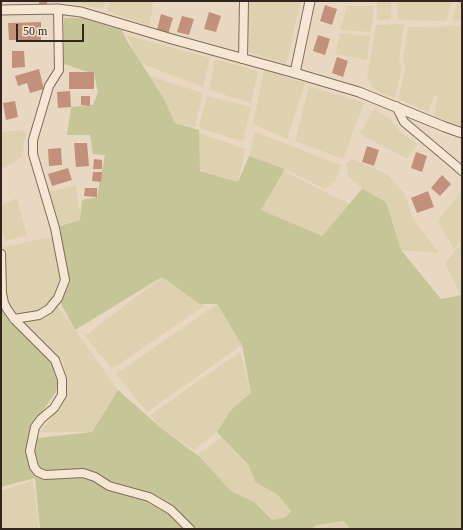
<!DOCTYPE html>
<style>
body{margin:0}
#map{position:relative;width:463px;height:530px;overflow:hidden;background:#e9d8c1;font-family:Georgia,serif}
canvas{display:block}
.frame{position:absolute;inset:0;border:2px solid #32251d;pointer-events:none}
.scale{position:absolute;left:16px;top:24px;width:68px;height:18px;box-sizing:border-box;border:2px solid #32251d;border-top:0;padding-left:5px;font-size:12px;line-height:14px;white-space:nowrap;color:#32251d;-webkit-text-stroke:3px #f1e4d0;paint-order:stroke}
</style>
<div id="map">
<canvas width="463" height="530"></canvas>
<div class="frame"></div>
<div class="scale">50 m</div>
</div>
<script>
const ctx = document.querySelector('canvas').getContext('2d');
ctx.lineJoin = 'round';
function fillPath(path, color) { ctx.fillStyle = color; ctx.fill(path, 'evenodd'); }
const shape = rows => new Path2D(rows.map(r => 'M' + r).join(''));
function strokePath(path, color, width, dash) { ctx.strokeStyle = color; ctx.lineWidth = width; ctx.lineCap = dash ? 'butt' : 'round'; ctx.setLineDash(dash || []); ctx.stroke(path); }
const farmland = shape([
 [63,1,105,1,103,9],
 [110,1,153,1,150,26,107,11],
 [248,1,301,1,286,64,249,52],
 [377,1,391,1,391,19,377,20],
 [397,1,452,1,446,21,398,20],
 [458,1,462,1,462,21,452,20],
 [347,6,374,6,371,32,340,30],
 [404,24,399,60,402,67,395,98,374,90,367,78,376,25],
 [462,26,462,128,434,116,438,96,434,95,429,112,398,99,405,69,403,59,408,27],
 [340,33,370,36,367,60,335,54],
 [126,35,210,58,203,87,140,63],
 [215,59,258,71,251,103,209,90],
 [264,70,305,83,287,139,253,124],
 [150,76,203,93,195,127,175,123,163,97],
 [309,86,364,103,343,159,295,141],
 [207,96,251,107,243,141,204,130,199,126],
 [374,109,388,118,401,132,417,144,407,159,360,134],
 [23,130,26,134,22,157,4,168,1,165,1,132],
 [255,132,341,165,336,180,325,189,285,169,249,156],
 [199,133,245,149,238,182,200,170],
 [353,159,387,174,405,194,413,219,439,253,401,250,386,202,364,190,348,176,346,163],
 [284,171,349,204,322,236,261,210],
 [76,185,81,220,59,225,47,192],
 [462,190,462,240,454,249,438,221],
 [17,198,27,236,5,241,1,225,1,205],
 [55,236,61,268,56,304,118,390,92,432,41,432,64,399,64,363,11,309,8,301,1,301,1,254,4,247],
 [462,243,462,298,445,263],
 [162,277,204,306,112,369,85,336],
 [217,304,242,345,147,412,116,374],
 [240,352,251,394,230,411,217,432,194,450,161,428,150,415],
 [223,436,248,464,255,482,278,495,291,510,286,517,272,520,269,519,254,502,231,491,198,454],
 [33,481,39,529,1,529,1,491],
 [344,521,349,527,349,529,311,529,316,525]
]);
const green = shape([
 [64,18,82,18,122,30,127,41,163,97,175,123,199,130,200,171,238,182,249,156,285,169,261,210,322,236,362,189,364,190,386,202,401,250,441,299,461,295,462,297,462,529,350,529,344,521,316,525,311,529,40,529,35,478,1,487,1,308,6,317,54,364,59,381,56,392,32,426,29,439,92,432,118,390,161,428,200,457,231,491,254,502,272,520,286,517,291,511,278,495,255,482,248,464,217,432,230,411,251,393,242,345,217,304,200,304,162,277,75,330,59,300,66,281,60,226,80,220,82,200,97,197,105,155,93,154,90,135,67,135,71,107,93,105,98,92,94,74,64,64]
]);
const building = shape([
 [39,1,47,1,47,4,39,5],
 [325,5,337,9,332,25,320,21],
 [209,12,221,16,216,32,204,29],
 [161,14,173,18,168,34,157,30],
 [182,16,194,19,189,35,177,32],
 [41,22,41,40,9,40,8,23],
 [318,35,330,39,325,55,313,51],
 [12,51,24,51,25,67,12,68],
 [337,57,348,61,343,77,332,73],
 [39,69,44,89,30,93,27,83,18,86,15,76],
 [69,72,94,72,94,89,69,89],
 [70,91,71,107,58,108,57,92],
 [81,96,90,96,90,106,81,105],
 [15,101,18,117,6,120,3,103],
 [74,143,87,143,89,166,76,167],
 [367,146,379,150,374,166,362,162],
 [61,148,62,165,49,166,48,149],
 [416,152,427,156,422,172,411,168],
 [94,159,102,160,102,169,93,169],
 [68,168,72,180,52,186,48,174],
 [93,172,102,172,101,182,92,181],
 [442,175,451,184,440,196,431,188],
 [85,188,97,188,97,197,84,196],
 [428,191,434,207,417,213,411,198]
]);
const minor = shape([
 [243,59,244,1],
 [396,106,404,122,454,164,462,171],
 [1,254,2,293,4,303,7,309,14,319,55,360,62,379,62,395,54,408,41,419,35,427,30,451,34,467,38,472,45,475,83,473,95,477,109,486,149,497,171,510,190,529],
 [14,319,39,315,49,309,58,298,65,280,55,228,33,154,33,140,49,86,59,70,58,9]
]);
const tertiary = shape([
 [1,10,58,9,81,12,172,39,295,73,359,92,445,127,462,133],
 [295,73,310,1]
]);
fillPath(farmland, '#ded1af');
fillPath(green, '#c5c597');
fillPath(building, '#c3907b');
strokePath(minor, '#816a5b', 10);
strokePath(tertiary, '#816a5b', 11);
strokePath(minor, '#f5e7d3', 8);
strokePath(tertiary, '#f5e7d3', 9);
</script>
